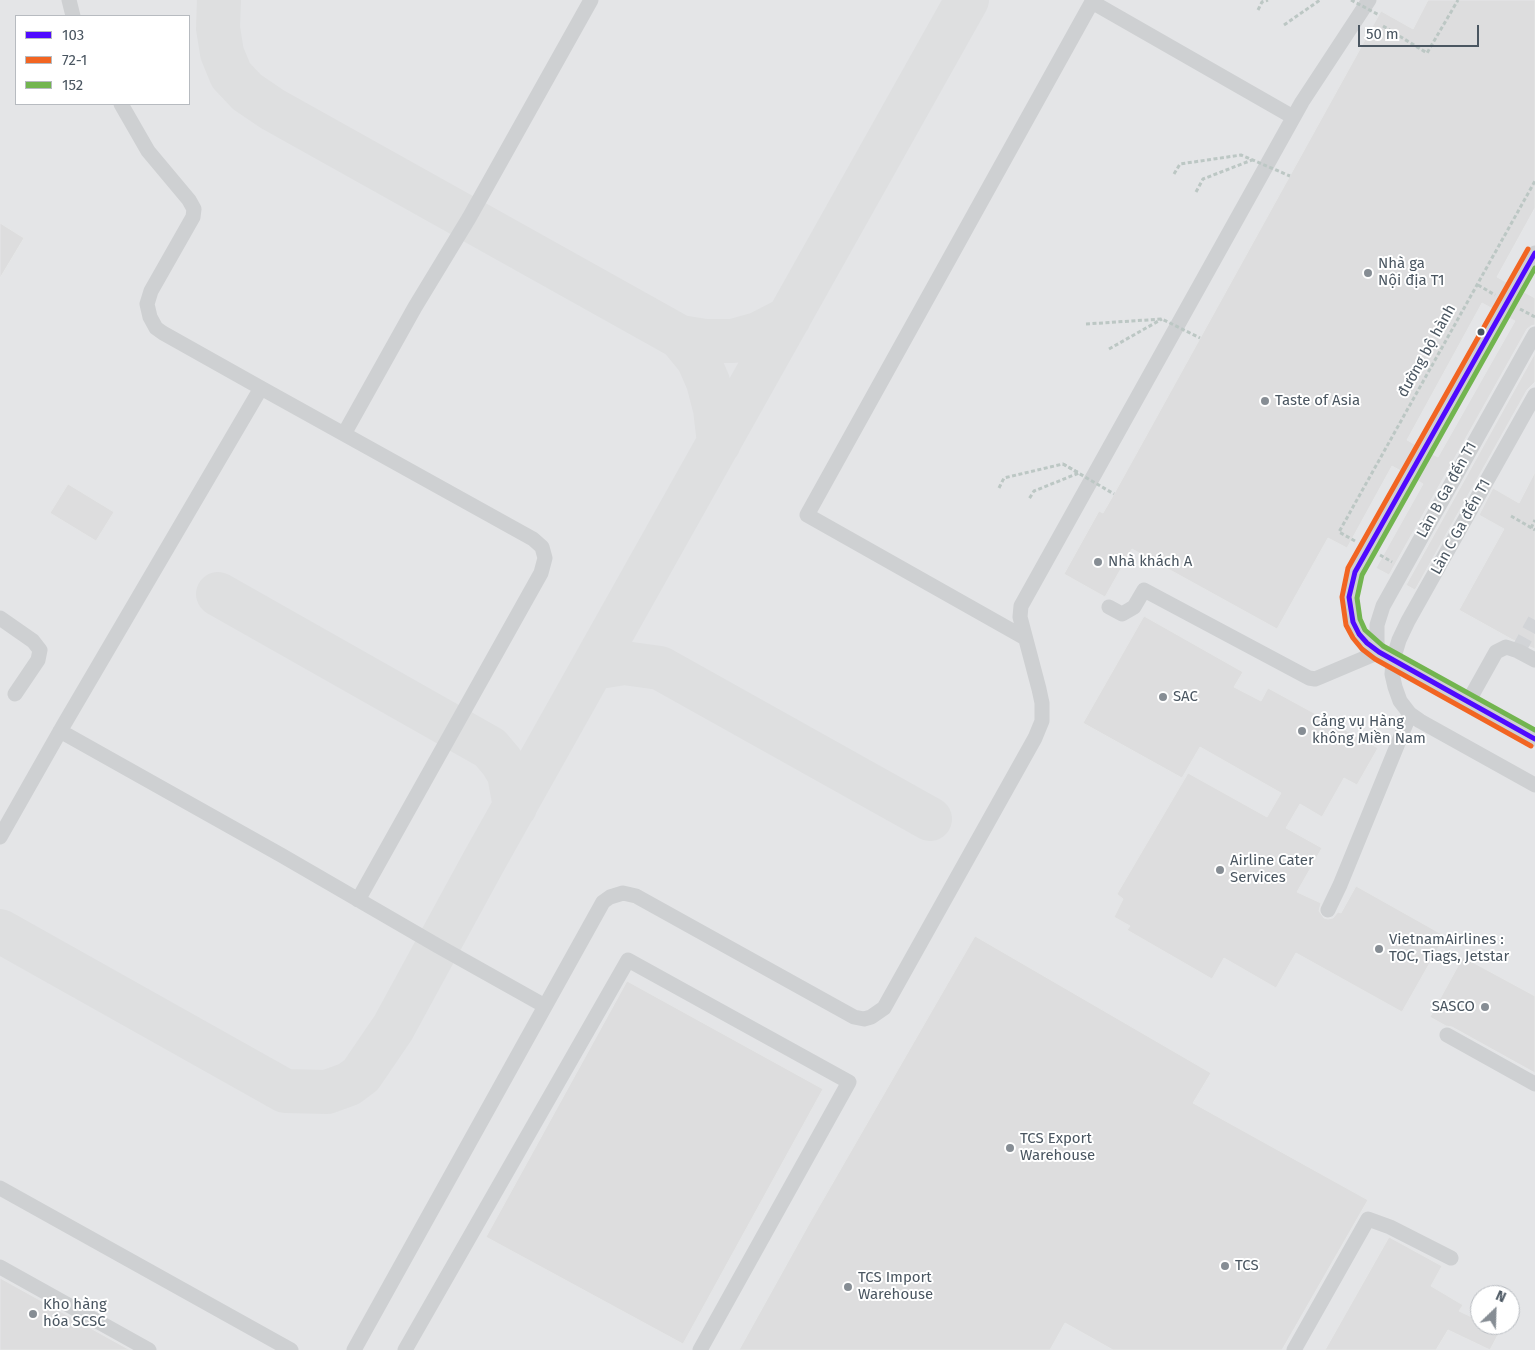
<!DOCTYPE html>
<meta charset="utf-8">
<style>
body{margin:0}
#map{position:relative;width:1535px;height:1350px;overflow:hidden;background:#f4f4f4;font-family:"Fira Sans",sans-serif}
canvas{display:block}
.legend{position:absolute;left:15px;top:15px;width:175px;height:90px;box-sizing:border-box;background:#fff;border:1px solid #b7bbc0;margin:0;padding:6px 9px;list-style:none;font-size:15px;color:#4a5661}
.legend li{display:flex;align-items:center;gap:10px;height:25px}
.legend b{width:25px;border:1px solid #b7bbc0}
.north{position:absolute;left:1470px;top:1285px;width:50px;height:50px;box-sizing:border-box;background:#fff;border:1px solid #b7bbc0;border-radius:50%;rotate:24deg;font-size:14px;font-weight:700;line-height:20px;text-align:center;color:#4a5661}
.north::after{content:'';display:block;margin:auto;width:18px;height:22px;background:#868d94;clip-path:polygon(50% 0,100% 100%,50% 72%,0 100%)}
.scale{position:absolute;left:1358px;top:25px;width:121px;height:22px;box-sizing:border-box;border:2px solid #4a5661;border-top:0;padding-left:6px;font-size:15px;line-height:18px;white-space:nowrap;color:#4a5661;-webkit-text-stroke:4px #fff;paint-order:stroke}
</style>
<div id="map">
<canvas width="1535" height="1350"></canvas>
<ul class="legend">
<li><b style="height:6px;background:#4f0aff"></b>103</li>
<li><b style="height:6px;background:#f26522"></b>72-1</li>
<li><b style="height:6px;background:#72b54f"></b>152</li>
</ul>
<div class="north">N</div>
<div class="scale">50 m</div>
</div>
<script>
const ctx = document.querySelector('canvas').getContext('2d');
ctx.lineJoin = 'round';
function fillPath(path, color) { ctx.fillStyle = color; ctx.fill(path, 'evenodd'); }
const shape = rows => new Path2D(rows.map(r => 'M' + r).join(''));
function strokePath(path, color, width, dash) { ctx.strokeStyle = color; ctx.lineWidth = width; ctx.lineCap = dash ? 'butt' : 'round'; ctx.setLineDash(dash || []); ctx.stroke(path); }
function drawText(font, color, halo, rows, align = 'center') {
  ctx.font = font + ' "Fira Sans",sans-serif'; ctx.lineWidth = 4; ctx.setLineDash([]); ctx.textBaseline = 'middle'; ctx.strokeStyle = halo; ctx.fillStyle = color; for (const [text, x, y, turn = 0] of rows) {
    ctx.save(); ctx.translate(x, y); ctx.rotate((+turn || 0) * Math.PI / 180); ctx.textAlign = isNaN(turn) ? turn : align; if (halo) ctx.strokeText(text, 0, 0); ctx.fillText(text, 0, 0); ctx.restore();
  }
}
const airport = shape([
 [0,0,1535,0,1535,1350,0,1350],
 [16,16,189,16,189,104,16,104],
 [1480,1295,1510,1295,1510,1325,1480,1325]
]);
const taxiway = shape([
 [219,0,218,28,222,53,231,75,247,92,272,109,680,337,705,341,733,341,758,334,789,318],
 [680,337,698,359,708,382,715,409,719,443],
 [218,594,490,748,501,761,509,774,515,807],
 [591,671,599,667,624,663,660,668,930,819],
 [0,931,285,1091,327,1092,349,1084,361,1075,393,1028,484,861,967,0]
]);
const building = shape([
 [1428,0,1535,0,1535,208,1497,277,1508,283,1493,309,1482,303,1407,440,1416,445,1401,471,1392,466,1347,548,1328,538,1277,629,1132,549,1105,597,1064,574,1099,511,1103,513,1114,494,1381,11,1413,29,1428,0],
 [0,223,24,238,0,278,0,223],
 [1524,292,1535,298,1535,325,1531,326,1527,329,1389,575,1376,568,1423,484,1417,480,1432,454,1438,457,1515,321,1509,318,1524,292],
 [1535,353,1535,382,1527,390,1415,590,1406,585,1535,353],
 [1535,472,1535,649,1513,640,1459,610,1504,529,1479,515,1493,488,1519,503,1535,472],
 [68,484,114,512,96,541,50,513,68,484],
 [1144,616,1243,672,1234,687,1261,701,1268,688,1378,748,1357,785,1344,778,1322,817,1300,804,1286,828,1322,848,1297,892,1321,903,1319,911,1324,918,1328,919,1333,918,1338,912,1341,913,1356,886,1445,936,1402,1012,1296,953,1276,988,1224,958,1212,979,1127,930,1130,926,1114,917,1123,899,1117,894,1188,773,1267,817,1281,793,1200,747,1182,778,1083,723,1144,616],
 [975,936,1211,1073,1193,1103,1368,1200,1282,1350,1113,1350,1065,1323,1050,1350,739,1350,809,1224,975,936],
 [1463,957,1535,996,1535,1073,1452,1027,1446,1026,1430,1017,1463,957],
 [627,981,823,1089,683,1344,486,1237,627,981],
 [1389,1237,1442,1266,1431,1286,1463,1305,1459,1311,1480,1321,1480,1325,1488,1325,1500,1331,1490,1350,1448,1330,1436,1350,1325,1350,1389,1237],
 [0,1278,130,1350,0,1350,0,1278]
]);
const minorTunnel = shape([
 [1518,651,1535,620]
]);
const path = shape([
 [1258,10,1262,2,1268,0],
 [1284,25,1320,0],
 [1383,26,1427,53,1458,0],
 [1196,192,1203,179,1252,160],
 [1478,285,1495,295],
 [1520,309,1535,317],
 [1109,349,1162,319],
 [999,488,1004,478,1063,464,1079,473,1034,491,1029,499],
 [1511,516,1535,530],
 [1531,528,1535,520],
 [1355,541,1339,532,1535,181],
 [1380,555,1392,562]
]);
const minor = shape([
 [69,0,73,16],
 [1092,2,1293,117],
 [1535,253,1355,572,1349,597,1350,608,1353,622,1359,634,1367,643,1379,652,1535,739],
 [261,388,533,539,542,547,545,558,541,573,358,900],
 [1535,395,1408,621,1399,640,1393,660,1392,674,1395,687,1400,701,1410,714,1420,721,1535,785],
 [344,434,415,307,469,218,591,0],
 [1109,607,1122,614,1129,610,1134,607,1144,590,1309,678,1315,679,1320,677,1379,652,1377,643,1377,625,1383,606,1535,334],
 [0,618,33,641,40,650,38,660,15,694],
 [1025,638,807,515,1093,0],
 [1468,702,1496,652,1506,647,1518,651,1535,660],
 [60,731,281,855,438,946,545,1006],
 [0,837,63,726,261,388,163,333,156,328,150,317,147,304,151,291,193,217,194,209,189,200,148,151,121,104],
 [1328,910,1340,885,1410,714],
 [1447,1035,1535,1084],
 [0,1188,291,1350],
 [0,1267,149,1350],
 [354,1350,603,902,610,897,623,893,636,896,854,1017,864,1019,871,1017,884,1008,1035,738,1042,721,1042,703,1039,689,1020,617,1021,606,1302,102,1369,0],
 [405,1350,628,960,849,1082,700,1350],
 [1294,1350,1368,1219,1390,1227,1451,1258]
]);
const pathBridge = shape([
 [1351,0,1379,15],
 [1174,174,1180,164,1241,155,1290,176],
 [1086,324,1162,319,1200,338],
 [1063,464,1114,494]
]);
const bus1 = shape([
 [1535,253,1355,572,1349,597,1353,622,1359,634,1367,643,1379,652,1535,739]
]);
const bus2 = shape([
 [1528,249,1348,568,1342,597,1346,625,1353,638,1362,649,1375,659,1531,746]
]);
const bus3 = shape([
 [1535,268,1362,575,1357,598,1360,619,1365,630,1383,646,1535,730]
]);
const markers = [
 [1368,273,5,"#868d94"],
 [1481,332,4.5,"#4a5661"],
 [1265,401,5,"#868d94"],
 [1098,562,5,"#868d94"],
 [1163,697,5,"#868d94"],
 [1302,731,5,"#868d94"],
 [1220,870,5,"#868d94"],
 [1379,949,5,"#868d94"],
 [1485,1007,5,"#868d94"],
 [1010,1148,5,"#868d94"],
 [1225,1266,5,"#868d94"],
 [848,1287,5,"#868d94"],
 [33,1314,5,"#868d94"]
];
const poiNames = [
 ["Nhà ga",1378,264],
 ["Nội địa T1",1378,281],
 ["Taste of Asia",1275,401],
 ["Nhà khách A",1108,562],
 ["SAC",1173,697],
 ["Cảng vụ Hàng",1312,722],
 ["không Miền Nam",1312,739],
 ["Airline Cater",1230,861],
 ["Services",1230,878],
 ["VietnamAirlines :",1389,940],
 ["TOC, Tiags, Jetstar",1389,957],
 ["SASCO",1475,1007,"right"],
 ["TCS Export",1020,1139],
 ["Warehouse",1020,1156],
 ["TCS",1235,1266],
 ["TCS Import",858,1278],
 ["Warehouse",858,1295],
 ["Kho hàng",43,1305],
 ["hóa SCSC",43,1322]
];
const streetNames = [
 ["đường bộ hành",1427,351,-61],
 ["Làn B Ga đến T1",1447,490,-61],
 ["Làn C Ga đến T1",1461,527,-61]
];
fillPath(airport, '#e4e5e7');
strokePath(taxiway, '#dedfe0', 44);
fillPath(building, '#ddddde');
strokePath(building, '#e5e6e7', 1);
strokePath(minorTunnel, '#d2d4d7', 15, [15, 8]);
strokePath(path, '#bcc7c4', 3, [4, 2.5]);
strokePath(minor, '#ced0d2', 15);
strokePath(pathBridge, '#bcc7c4', 3, [4, 2.5]);
strokePath(bus1, '#4f0aff', 5);
strokePath(bus2, '#f26522', 5);
strokePath(bus3, '#72b54f', 5);
for (const [x, y, r, color] of markers) { const dot = new Path2D(); dot.arc(x, y, r, 0, 2 * Math.PI); ctx.fillStyle = color; ctx.fill(dot); strokePath(dot, '#fff', 2); }
drawText('15px', '#4a5661', '#fff', poiNames, 'left');
drawText('15px', '#4a5661', '#fff', streetNames);
</script>
